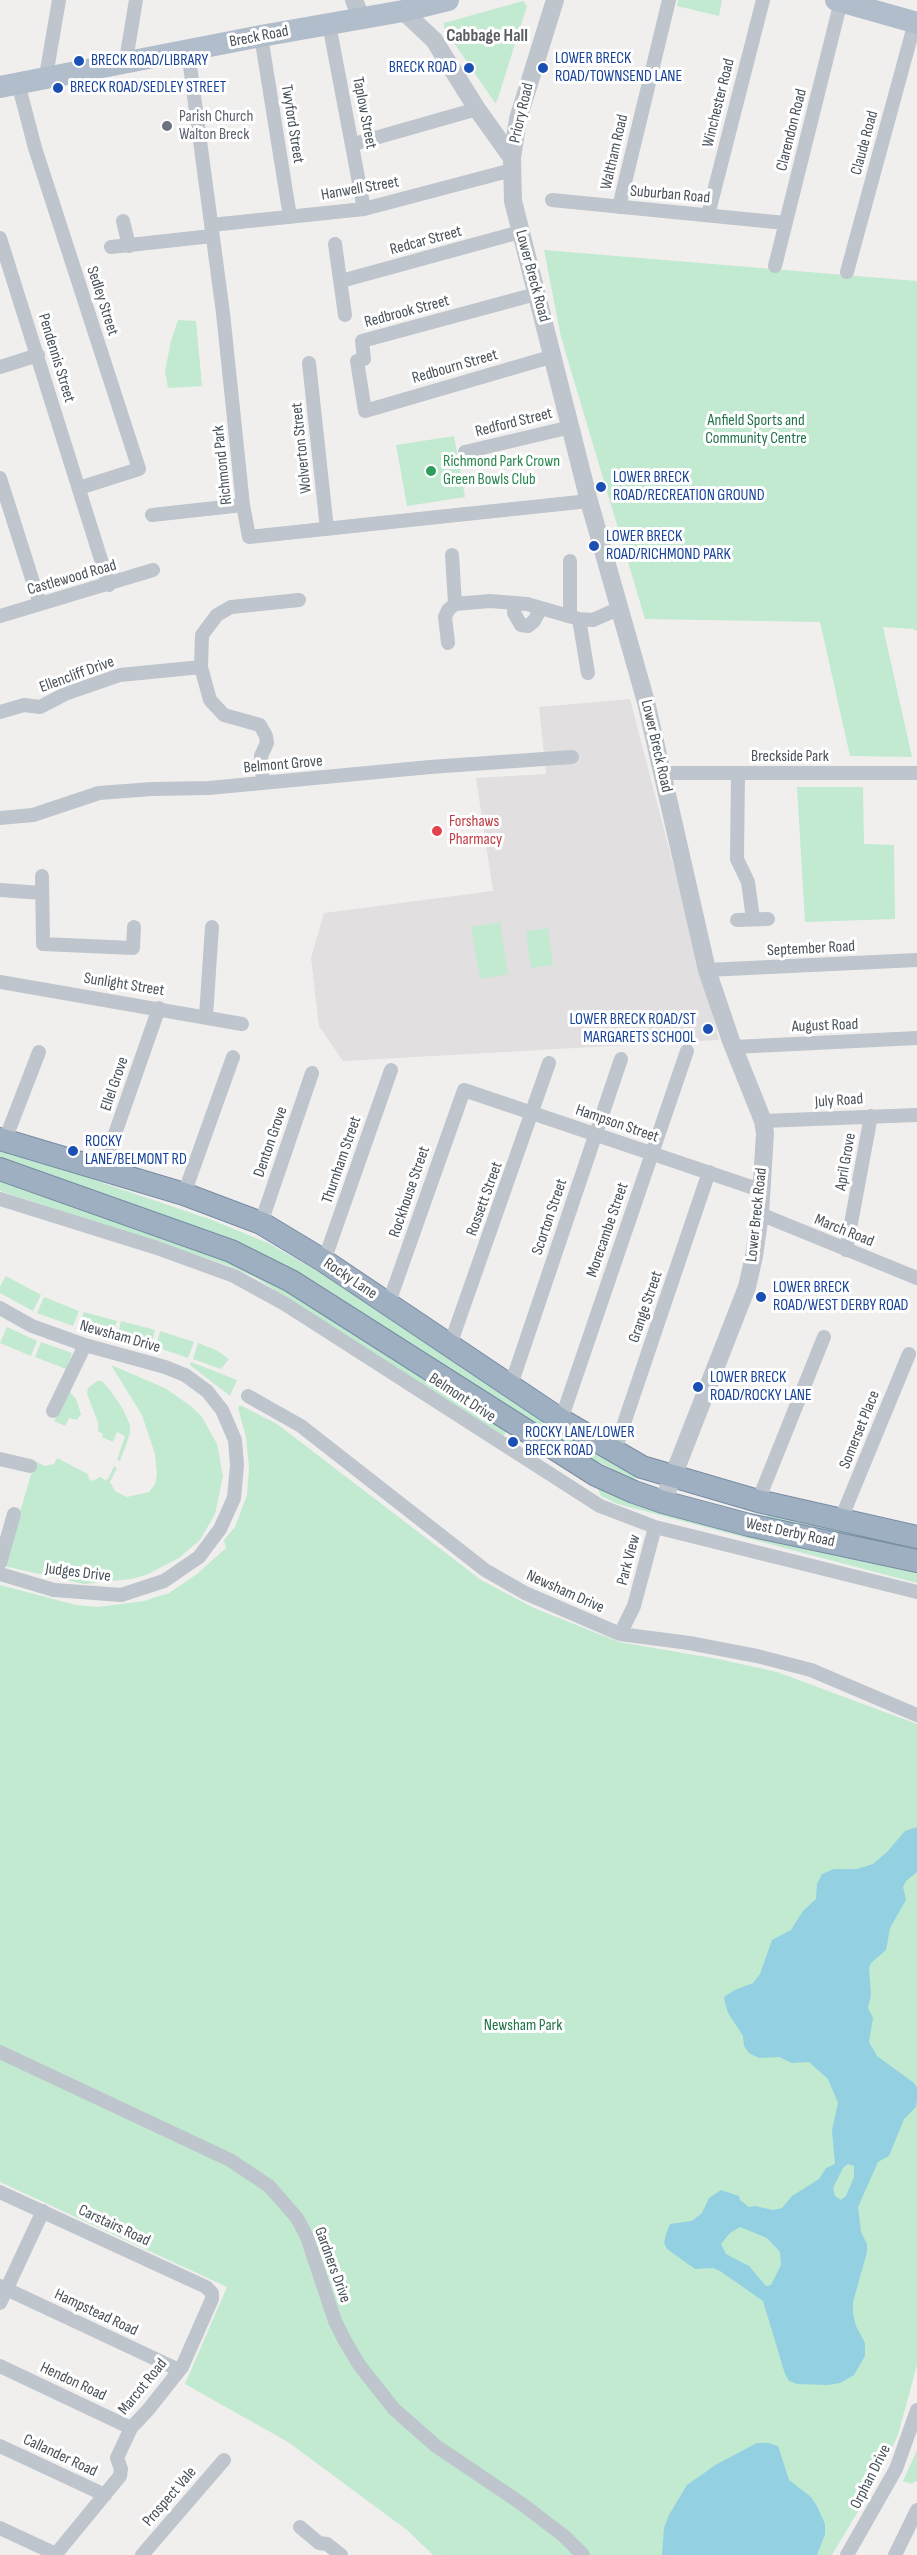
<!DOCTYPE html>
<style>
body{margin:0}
canvas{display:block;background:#f1eeee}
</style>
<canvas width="917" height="2555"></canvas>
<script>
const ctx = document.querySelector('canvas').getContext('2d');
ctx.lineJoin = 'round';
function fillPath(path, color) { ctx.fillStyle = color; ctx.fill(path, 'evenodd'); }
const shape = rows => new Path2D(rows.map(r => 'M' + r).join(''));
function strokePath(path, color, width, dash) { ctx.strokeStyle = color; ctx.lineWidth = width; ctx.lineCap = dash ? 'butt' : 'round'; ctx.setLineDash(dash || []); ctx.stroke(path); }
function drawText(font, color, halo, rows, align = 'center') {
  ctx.font = font + ' "Sofia Sans Condensed",sans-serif'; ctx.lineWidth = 6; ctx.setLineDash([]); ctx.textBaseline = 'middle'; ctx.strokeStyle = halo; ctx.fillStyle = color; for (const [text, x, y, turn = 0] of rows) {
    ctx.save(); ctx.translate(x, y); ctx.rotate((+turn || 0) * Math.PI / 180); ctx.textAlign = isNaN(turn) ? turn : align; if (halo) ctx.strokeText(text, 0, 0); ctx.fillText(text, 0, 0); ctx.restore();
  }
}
const education = shape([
 [630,699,719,1040,343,1061,319,1026,311,958,324,913,493,891,476,778,546,774,539,707]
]);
const green = shape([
 [678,0,722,0,719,16,677,6],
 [523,1,527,6,497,101,495,103,444,28,444,23],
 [544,250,917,281,917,631,913,629,883,627,912,757,850,756,820,622,645,619,561,337],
 [178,320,196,321,202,386,168,388,165,371,171,341],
 [454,436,465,497,407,506,396,445],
 [797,787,863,787,864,844,894,845,895,919,805,922],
 [500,922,508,974,480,979,471,927],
 [548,928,553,965,531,968,526,931],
 [0,1148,212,1220,268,1243,319,1272,581,1445,576,1454,356,1313,0,1162],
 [0,1179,248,1266,481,1409,506,1432,503,1437,256,1278,227,1265,0,1191],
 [6,1276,41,1295,33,1311,0,1293,0,1286],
 [44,1297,79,1311,73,1326,37,1313],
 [84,1312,117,1321,112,1337,78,1327],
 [121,1321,155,1330,151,1347,117,1338],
 [7,1327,37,1341,31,1356,0,1343],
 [160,1331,194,1342,188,1358,156,1347],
 [41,1342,72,1353,66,1369,35,1357],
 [198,1343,216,1350,229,1359,221,1369,193,1359],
 [191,1362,237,1380,230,1396,190,1365],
 [111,1365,165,1388,192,1407,202,1417,217,1444,223,1476,215,1514,200,1540,179,1558,146,1575,131,1579,84,1584,4,1566,35,1461,45,1466,54,1464,57,1458,88,1474,89,1479,93,1481,100,1477,105,1480,108,1479,114,1466,117,1468,110,1482,115,1491,127,1497,149,1492,155,1484,157,1474,155,1454,142,1415],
 [97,1381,102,1381,110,1390,123,1409,130,1425,130,1434,120,1461,117,1460,125,1436,117,1432,113,1442,102,1437,103,1434,98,1431,98,1422,87,1394,88,1388],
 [69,1391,76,1399,81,1414,77,1420,69,1418,65,1426,54,1421],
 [240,1405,277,1424,481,1580,534,1608,619,1642,718,1659,777,1672,917,1724,917,2365,898,2435,879,2476,832,2555,433,2555,407,2530,288,2442,185,2384,227,2287,0,2182,0,1585,76,1605,98,1607,144,1601,169,1593,197,1574,226,1548,224,1540,235,1527,247,1495,249,1468,246,1437,238,1408],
 [583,1446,637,1474,634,1480,599,1462,596,1464,579,1453],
 [594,1480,917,1567,917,1583,618,1504,601,1496],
 [767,1512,917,1544,917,1554,767,1517],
 [917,2450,917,2481,911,2484,903,2481]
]);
const water = shape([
 [917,1827,917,1872,906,1881,903,1887,906,1900,890,1928,886,1950,871,1963,869,1968,871,1995,868,2008,873,2018,869,2042,877,2056,914,2083,917,2088,917,2099,916,2107,904,2119,889,2156,878,2162,858,2207,861,2232,867,2244,867,2252,853,2302,853,2314,856,2326,865,2343,865,2356,854,2375,840,2383,828,2385,797,2384,789,2381,785,2374,763,2301,720,2271,713,2268,695,2269,667,2249,664,2243,666,2234,670,2224,692,2221,702,2213,709,2198,721,2190,739,2196,740,2200,749,2207,755,2206,773,2210,782,2208,792,2196,819,2179,826,2168,835,2164,832,2130,838,2103,828,2079,809,2062,792,2063,779,2057,759,2058,749,2053,744,2046,743,2036,728,2013,724,1999,725,1996,735,1990,753,1983,760,1974,772,1940,791,1930,803,1911,816,1899,817,1884,822,1874,834,1869,857,1869,873,1864,887,1852,905,1831],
 [848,2164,854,2166,854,2177,846,2196,841,2200,835,2196,833,2188,843,2168],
 [740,2227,767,2238,780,2252,781,2265,771,2285,766,2286,749,2266,726,2254,721,2244,730,2233],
 [757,2443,768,2443,778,2446,789,2480,811,2497,817,2506,825,2524,825,2534,817,2555,662,2555,664,2528,669,2515,687,2485,717,2464]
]);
const minor = shape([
 [329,24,364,209],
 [261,36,290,217],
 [188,51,223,313,243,505,249,537,589,501],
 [129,63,127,54,136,0],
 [49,78,47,70,59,0],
 [18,83,35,148,139,469,79,488],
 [354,144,477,109],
 [552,200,785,223],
 [619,207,669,0],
 [708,215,763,0],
 [123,221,129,246],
 [211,225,364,209,512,170],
 [0,238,109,585],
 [335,244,345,315],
 [111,247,212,236],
 [775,266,841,1],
 [847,272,915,22],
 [341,281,520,232],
 [536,294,362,341,364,359,357,361,365,411,554,356],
 [309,363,327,529],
 [0,367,38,355],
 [465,452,571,427],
 [0,478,40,604],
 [152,515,243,505],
 [452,555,455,604],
 [570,561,570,616],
 [515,603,514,613,521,625,528,626,534,621,541,608],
 [0,616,153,570],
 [579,619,588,673],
 [448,643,445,617,448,610,455,604,490,601,527,604,579,619,593,620,620,608],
 [0,712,24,705,40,707,65,694,120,675,201,667],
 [662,773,917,773],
 [738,774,737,859,748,882,753,919],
 [263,783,261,756,267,743,266,736,260,725,224,715,210,700,201,667,202,635,217,615,231,607,299,600],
 [0,818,33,815,99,793,152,789,209,788,430,767,572,757],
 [42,876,43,944,133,948,134,927],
 [0,890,42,893],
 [737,920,768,919],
 [707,970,917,960],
 [0,982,242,1024],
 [206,1016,212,927],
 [734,1047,917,1038],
 [763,1121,917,1115],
 [5,1140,39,1052],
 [102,1171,159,1008],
 [184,1194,233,1057],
 [0,1199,157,1248,234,1276,285,1304,600,1506,655,1527,917,1592],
 [760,1214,917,1278],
 [261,1223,312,1073],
 [846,1250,871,1116],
 [324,1261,391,1070],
 [388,1305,464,1090,760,1190],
 [0,1308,32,1326,85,1345,165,1367,185,1375,207,1391,222,1410,235,1440,237,1465,234,1498,220,1529,199,1557,164,1581,121,1595,54,1590,0,1574],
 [450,1345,549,1063],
 [511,1385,621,1059],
 [248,1396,301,1426,485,1570,525,1593,620,1634,689,1643,757,1656,811,1670,917,1715],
 [53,1411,85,1345],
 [561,1420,687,1051],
 [614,1453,709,1172],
 [0,1459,30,1466],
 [758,1501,824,1337],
 [841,1519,909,1354],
 [0,1563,14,1514],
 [620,1634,634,1606,655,1527],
 [0,2052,230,2160,269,2186,297,2218,307,2237,335,2321,345,2341,360,2366,394,2409,436,2446,522,2504,564,2536,583,2555],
 [0,2192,206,2287,212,2293,212,2299,182,2367,148,2410,131,2428,117,2458,121,2469,120,2476,56,2554,0,2528],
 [0,2286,179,2370],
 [0,2303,43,2211],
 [0,2366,131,2428],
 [0,2446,105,2495],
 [300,2527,319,2543,327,2544,341,2555],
 [142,2555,224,2460],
 [847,2555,896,2469,917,2410],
 [895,2555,917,2510]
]);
const tertiary = shape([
 [354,0,361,18],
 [555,0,518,119,512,158,513,201,589,501,646,702,707,970,731,1041,763,1121,765,1133,760,1214,754,1256,747,1287,663,1502],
 [403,11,434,40,477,109,512,158]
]);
const primary = shape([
 [836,0,917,23],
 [0,87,261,36,403,11,448,0]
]);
const trunk = shape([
 [0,1139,184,1194,261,1223,324,1261,561,1420,642,1467,758,1501,917,1537],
 [0,1169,231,1251,291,1281,596,1475,634,1492,663,1502,749,1525,917,1561]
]);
const markers = [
 [79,61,6,"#1a4fb4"],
 [469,68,6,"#1a4fb4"],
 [543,68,6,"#1a4fb4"],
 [58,88,6,"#1a4fb4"],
 [167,126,6,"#6b7280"],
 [431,471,6,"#2e9e5b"],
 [601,487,6,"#1a4fb4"],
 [594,546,6,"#1a4fb4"],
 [437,831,6,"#e0444e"],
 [708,1029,6,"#1a4fb4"],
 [73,1151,6,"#1a4fb4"],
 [761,1297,6,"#1a4fb4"],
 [698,1387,6,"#1a4fb4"],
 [513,1442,6,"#1a4fb4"]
];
const streetNames = [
 ["Breck Road",259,37,-11],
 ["Winchester Road",719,103,-76],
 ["Taplow Street",364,113,79],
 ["Priory Road",522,113,-77],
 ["Twyford Street",292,124,81],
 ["Clarendon Road",792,130,-76],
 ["Claude Road",865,143,-75],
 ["Waltham Road",615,152,-77],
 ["Hanwell Street",360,189,-10],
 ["Suburban Road",670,195,5],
 ["Redcar Street",426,241,-15],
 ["Lower Breck Road",532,276,75],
 ["Sedley Street",102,301,72],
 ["Redbrook Street",407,312,-15],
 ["Pendennis Street",56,358,73],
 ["Redbourn Street",455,367,-16],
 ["Redford Street",514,423,-14],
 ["Wolverton Street",302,448,-96],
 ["Richmond Park",223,465,-96],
 ["Castlewood Road",72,578,-16],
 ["Ellencliff Drive",77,675,-20],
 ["Lower Breck Road",656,746,77],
 ["Breckside Park",790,757],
 ["Belmont Grove",283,765,-5],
 ["September Road",811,949,-3],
 ["Sunlight Street",124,985,9],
 ["August Road",825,1026,-2],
 ["Ellel Grove",115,1084,-71],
 ["July Road",839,1101,-4],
 ["Hampson Street",617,1124,19],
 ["Denton Grove",271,1142,-71],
 ["Thurnham Street",342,1160,-71],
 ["April Grove",846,1162,-80],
 ["Rockhouse Street",410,1192,-71],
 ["Rossett Street",485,1199,-70],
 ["Lower Breck Road",757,1215,-84],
 ["Scorton Street",550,1217,-71],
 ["Morecambe Street",608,1230,-71],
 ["March Road",844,1231,22],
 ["Rocky Lane",350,1279,34],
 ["Grange Street",646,1307,-71],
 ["Newsham Drive",120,1337,16],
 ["Belmont Drive",462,1398,33],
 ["Somerset Place",860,1430,-68],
 ["West Derby Road",790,1533,12],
 ["Park View",629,1560,-75],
 ["Judges Drive",78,1573,7],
 ["Newsham Drive",565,1592,24],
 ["Carstairs Road",114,2226,25],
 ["Gardners Drive",332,2265,70],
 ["Hampstead Road",96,2313,25],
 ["Hendon Road",73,2382,25],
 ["Marcot Road",143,2387,-51],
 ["Callander Road",60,2456,25],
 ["Orphan Drive",871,2477,-63],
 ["Prospect Vale",170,2497,-49]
];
const transitNames = [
 ["LOWER BRECK",555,59],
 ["ROAD/TOWNSEND LANE",555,77],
 ["BRECK ROAD/LIBRARY",91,61],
 ["BRECK ROAD",457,68,"right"],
 ["BRECK ROAD/SEDLEY STREET",70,88],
 ["LOWER BRECK",613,478],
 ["ROAD/RECREATION GROUND",613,496],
 ["LOWER BRECK",606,537],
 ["ROAD/RICHMOND PARK",606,555],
 ["LOWER BRECK ROAD/ST",696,1020,"right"],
 ["MARGARETS SCHOOL",696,1038,"right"],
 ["ROCKY",85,1142],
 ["LANE/BELMONT RD",85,1160],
 ["LOWER BRECK",773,1288],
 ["ROAD/WEST DERBY ROAD",773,1306],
 ["LOWER BRECK",710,1378],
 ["ROAD/ROCKY LANE",710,1396],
 ["ROCKY LANE/LOWER",525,1433],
 ["BRECK ROAD",525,1451]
];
const worshipNames = [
 ["Parish Church",179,117],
 ["Walton Breck",179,135]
];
const parkNames = [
 ["Anfield Sports and",756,421],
 ["Community Centre",756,439],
 ["Newsham Park",523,2026]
];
const leisureNames = [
 ["Richmond Park Crown",443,462],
 ["Green Bowls Club",443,480]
];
const healthNames = [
 ["Forshaws",449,822],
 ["Pharmacy",449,840]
];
const neighbourhoodNames = [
 ["Cabbage Hall",487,36]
];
fillPath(education, '#e1dfdf');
fillPath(green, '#c1ead1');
fillPath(water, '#93d1e2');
strokePath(trunk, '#778ca3', 24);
strokePath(minor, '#bec5cc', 14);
strokePath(tertiary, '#bec5cc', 18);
strokePath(primary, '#b1bdca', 22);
strokePath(trunk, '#9eafc1', 22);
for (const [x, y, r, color] of markers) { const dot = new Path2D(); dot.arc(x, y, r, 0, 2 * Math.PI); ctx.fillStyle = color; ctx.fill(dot); strokePath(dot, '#fff', 2); }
drawText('16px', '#485159', '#fff', streetNames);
drawText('16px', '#164399', '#fff', transitNames, 'left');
drawText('16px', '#5b616d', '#fff', worshipNames, 'left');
drawText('16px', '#21734a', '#fff', parkNames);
drawText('16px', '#27864d', '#fff', leisureNames, 'left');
drawText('16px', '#be3a42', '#fff', healthNames, 'left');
drawText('bold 18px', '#5c5f62', '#fff', neighbourhoodNames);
</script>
